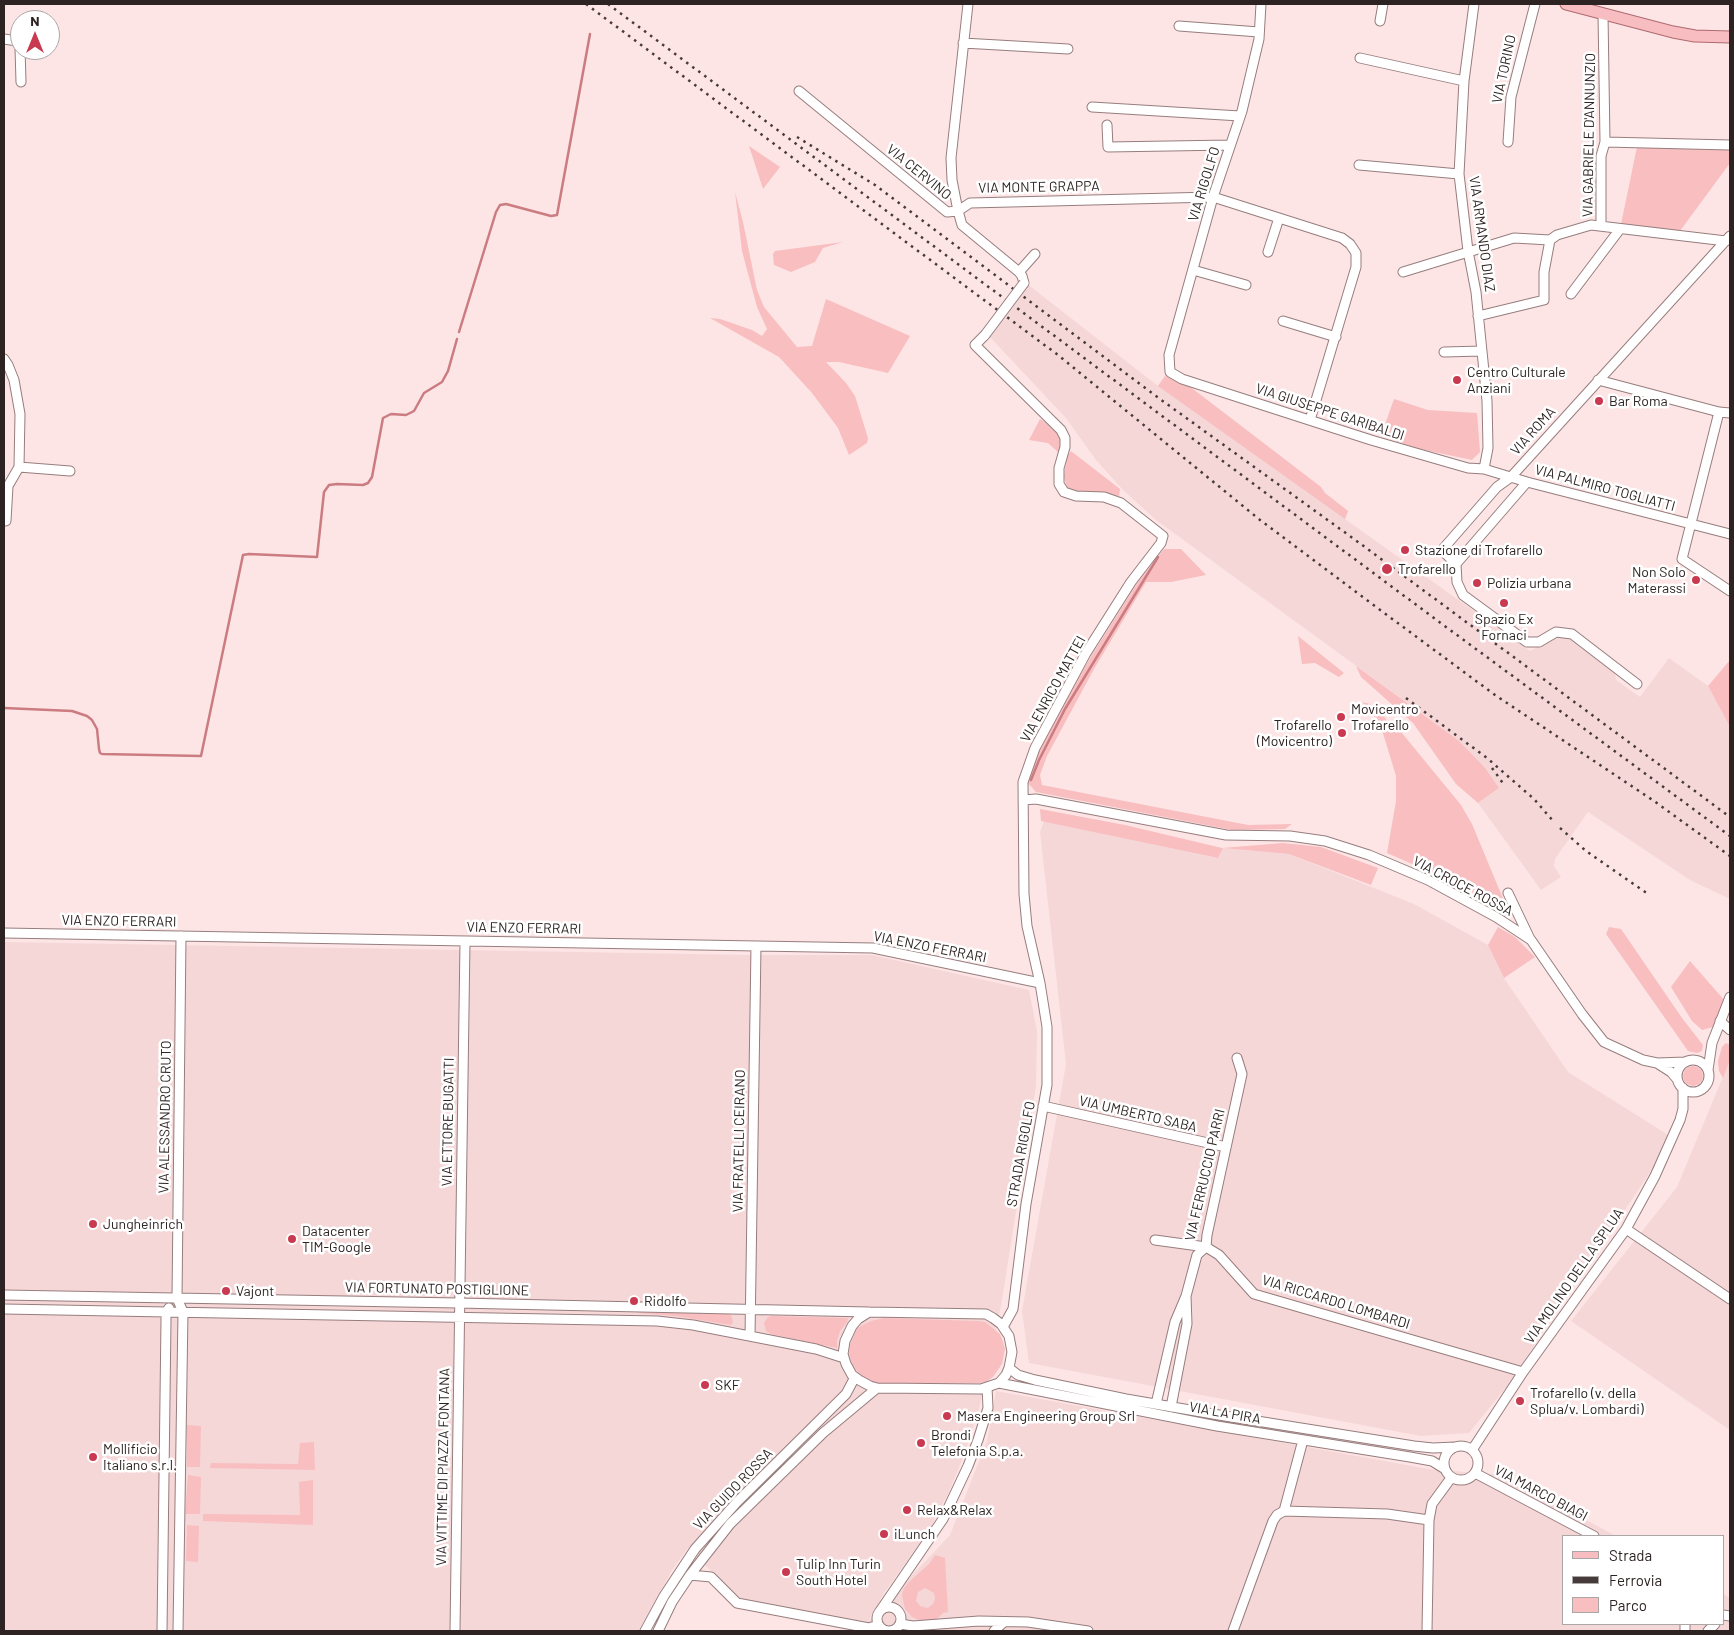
<!DOCTYPE html>
<style>
body{margin:0}
#map{position:relative;width:1734px;height:1635px;overflow:hidden;background:#fde5e6;font-family:Barlow,sans-serif}
canvas{display:block}
.frame{position:absolute;inset:0;border:5px solid #2e2323;pointer-events:none}
.legend{position:absolute;left:1562px;top:1535px;width:162px;height:90px;box-sizing:border-box;background:#fff;border:1px solid #aba7a7;margin:0;padding:6px 9px;list-style:none;font-size:15px;color:#2e2323}
.legend li{display:flex;align-items:center;gap:10px;height:25px}
.legend b{width:25px;border:1px solid #aba7a7}
.north{position:absolute;left:10px;top:10px;width:50px;height:50px;box-sizing:border-box;background:#fff;border:1px solid #aba7a7;border-radius:50%;rotate:0deg;font-size:14px;font-weight:700;line-height:20px;text-align:center;color:#2e2323}
.north::after{content:'';display:block;margin:auto;width:18px;height:22px;background:#c93950;clip-path:polygon(50% 0,100% 100%,50% 72%,0 100%)}
</style>
<div id="map">
<canvas width="1734" height="1635"></canvas>
<div class="frame"></div>
<ul class="legend">
<li><b style="height:6px;background:#f8bdc1"></b>Strada</li>
<li><b style="height:6px;background:#473a3b"></b>Ferrovia</li>
<li><b style="height:14px;background:#f8bec0"></b>Parco</li>
</ul>
<div class="north">N</div>
</div>
<script>
const ctx = document.querySelector('canvas').getContext('2d');
ctx.lineJoin = 'round';
function fillPath(path, color) { ctx.fillStyle = color; ctx.fill(path, 'evenodd'); }
const shape = rows => new Path2D(rows.map(r => 'M' + r).join(''));
function strokePath(path, color, width, dash) { ctx.strokeStyle = color; ctx.lineWidth = width; ctx.lineCap = dash ? 'butt' : 'round'; ctx.setLineDash(dash || []); ctx.stroke(path); }
function drawText(font, color, halo, rows, align = 'center') {
  ctx.font = font + ' Barlow,sans-serif'; ctx.lineWidth = 5; ctx.setLineDash([]); ctx.textBaseline = 'middle'; ctx.strokeStyle = halo; ctx.fillStyle = color; for (const [text, x, y, turn = 0] of rows) {
    ctx.save(); ctx.translate(x, y); ctx.rotate((+turn || 0) * Math.PI / 180); ctx.textAlign = isNaN(turn) ? turn : align; if (halo) ctx.strokeText(text, 0, 0); ctx.fillText(text, 0, 0); ctx.restore();
  }
}
const built = shape([
 [1026,283,1158,386,1165,376,1189,386,1321,487,1325,493,1348,511,1345,519,1530,651,1559,635,1573,638,1615,670,1616,680,1640,697,1669,658,1708,686,1730,727,1730,899,1690,880,1588,812,1555,859,1554,866,1561,877,1541,890,1478,803,1499,788,1458,740,1156,520,1123,490,1096,460,1066,418,987,334],
 [1044,821,1217,858,1222,848,1289,854,1414,904,1488,945,1504,978,1568,1072,1673,1138,1508,1385,1469,1433,1421,1436,1029,1363,1022,1311,1066,1064,1040,832],
 [4,942,748,955,872,955,1029,990,1037,1031,1036,1087,1001,1306,979,1409,963,1458,948,1494,929,1530,884,1593,868,1622,950,1535,987,1441,996,1391,1429,1469,1502,1475,1616,1536,1563,1536,1563,1624,1723,1624,1723,1594,1730,1598,1730,1631,862,1631,741,1601,688,1548,672,1570,639,1631,4,1631],
 [1730,1060,1730,1430,1571,1321,1677,1187]
]);
const green = shape([
 [749,146,780,167,763,189],
 [1637,147,1730,148,1730,163,1677,235,1620,229],
 [735,192,743,222,757,290,764,307,797,347,812,346,826,299,910,336,888,373,839,362,826,362,846,383,855,396,868,438,867,443,849,455,838,428,812,393,779,357,710,318,720,319,752,330,762,336,767,329,757,307,742,251],
 [843,242,823,248,815,262,791,272,774,265,773,254,775,251],
 [1165,376,1189,386,1321,487,1325,493,1348,511,1345,519,1158,386],
 [1394,399,1428,410,1477,413,1480,452,1472,460,1415,448,1381,436],
 [1040,419,1058,430,1061,440,1060,454,1048,443,1029,440],
 [1071,451,1120,489,1119,496,1083,494,1067,488,1064,476,1067,456],
 [1164,549,1181,549,1206,575,1171,582,1146,582,1094,669,1047,756,1040,775,1042,785,1248,825,1292,824,1285,829,1232,830,1036,792,1026,781,1036,752,1090,658,1138,582],
 [1298,636,1344,673,1339,677,1315,663,1302,664],
 [1730,660,1730,727,1708,686],
 [1356,666,1458,740,1485,768,1499,788,1478,803,1456,784,1413,723,1361,677],
 [1362,702,1370,704,1381,712,1388,722,1397,727,1461,805,1472,824,1509,913,1451,881,1387,853,1396,801,1396,776,1382,730,1377,720],
 [1040,809,1125,825,1222,848,1283,843,1321,847,1378,868,1371,885,1289,854,1223,848,1218,858,1041,821],
 [1498,927,1515,937,1535,957,1504,978,1488,945],
 [1609,927,1621,929,1682,1018,1703,1045,1702,1051,1697,1053,1688,1051,1606,934],
 [1690,961,1725,1001,1713,1027,1702,1030,1692,1021,1671,987],
 [1726,1043,1730,1045,1730,1060,1723,1078,1719,1071,1718,1061,1722,1047],
 '1683 1076a10 10 0 1 1 20 0a10 10 0 1 1-20 0Z',
 [638,1312,727,1314,731,1315,733,1322,731,1325,676,1316,638,1313],
 [772,1316,848,1318,847,1322,840,1331,837,1341,837,1348,771,1334,766,1331,764,1323,768,1317],
 [884,1318,977,1321,985,1322,1000,1334,1003,1342,1005,1349,1002,1364,993,1377,986,1382,979,1383,875,1383,862,1376,856,1370,852,1363,849,1354,850,1345,857,1328,871,1321],
 [187,1425,201,1426,200,1467,187,1467],
 [314,1442,315,1470,210,1468,211,1463,298,1464,300,1443],
 [188,1475,201,1477,200,1514,185,1514],
 [313,1480,313,1525,203,1521,203,1514,300,1515,299,1482],
 [187,1525,199,1526,198,1562,186,1561],
 [935,1555,945,1558,948,1612,943,1613,935,1621,927,1622,919,1620,912,1617,905,1609,902,1595,904,1588,909,1582,929,1564],
 [925,1588,934,1593,935,1599,933,1604,928,1608,920,1606,916,1601,918,1592]
]);
const stream = shape([
 [459,332,496,212,500,205,506,204,551,216,557,215,590,34],
 [4,708,72,711,87,716,92,720,97,729,99,749,100,753,102,754,201,756,243,555,249,554,317,557,324,492,329,485,337,484,363,485,368,483,372,477,383,418,391,414,406,415,414,411,424,393,442,382,448,371,457,339],
 [1031,780,1039,760,1065,709,1158,557]
]);
const minor = shape([
 [968,4,951,158,952,180,958,211,970,203,1213,197,1342,238,1350,244,1356,253,1356,267,1310,420],
 [1261,4,1259,39,1242,111,1213,197,1169,355,1170,372,1182,379,1371,440,1447,462,1468,468,1484,469,1527,482,1730,534],
 [1474,4,1464,81,1459,174,1468,251,1476,292,1487,401,1488,448,1484,469],
 [1380,21,1383,4],
 [1179,26,1259,32],
 [4,39,17,41,20,48,21,82],
 [963,43,1068,49],
 [1360,58,1464,81],
 [799,91,947,212,958,211,962,225,1019,272,1022,276,1024,283],
 [1092,107,1240,116],
 [1107,125,1108,147,1230,145],
 [1508,142,1511,97,1535,4],
 [1605,142,1730,145],
 [1359,165,1459,174],
 [1601,226,1601,156,1605,142,1603,14],
 [1268,252,1279,218],
 [1193,270,1246,285],
 [1019,272,1035,254],
 [1403,272,1514,238,1550,240,1557,235,1591,225,1726,241],
 [1571,294,1620,229],
 [1478,316,1544,300,1544,272,1550,240],
 [1283,321,1336,337],
 [985,335,975,345,1061,430,1065,438,1065,447,1059,468,1059,484,1064,492,1076,496,1104,497,1121,503,1163,536,1161,543,1131,582,1086,653,1035,748,1023,782,1024,894,1027,926,1040,983,1047,1027,1047,1085,1026,1204,1013,1309,1003,1327],
 [1444,352,1482,351],
 [4,359,8,365,14,380,20,414,19,467],
 [1598,380,1719,412,1730,413],
 [1719,412,1682,559,1730,591],
 [1527,482,1456,564,1442,550,1497,487,1511,477,1730,236],
 [6,521,8,486,19,467,70,471],
 [1456,564,1457,582,1463,595,1527,642,1539,642,1556,632,1572,634,1637,684],
 [1023,800,1036,799,1226,835,1290,836,1325,841,1369,855,1428,880,1496,917,1531,940,1582,1014,1604,1042,1643,1060,1657,1063,1671,1072,1677,1079],
 [1508,893,1530,939],
 [4,933,873,948,1040,983],
 [1720,1021,1730,1030],
 '1677 1076a16 16 0 1 1 32 0a16 16 0 1 1-32 0Z',
 [1657,1063,1686,1062],
 [1708,1070,1712,1043,1730,997],
 [1043,1106,1226,1147],
 [1626,1229,1730,1299],
 [1155,1240,1206,1247,1219,1255,1254,1294,1523,1372],
 [4,1295,458,1303,869,1312],
 [1186,1296,1197,1255,1206,1247,1207,1235,1242,1074,1237,1058],
 [4,1309,657,1321,693,1325,816,1349,844,1358],
 [869,1312,986,1314,993,1318,1001,1324,1009,1336,1012,1352,1009,1368,1006,1375,999,1383,981,1389,877,1388,870,1386,859,1380,852,1375,846,1364,843,1354,845,1341,852,1326,858,1319,869,1312],
 [750,1336,756,946],
 [1009,1368,1018,1375,1035,1380,1126,1399,1219,1415,1414,1446,1433,1448,1455,1447],
 [999,1383,1217,1426,1410,1457,1432,1461,1445,1469],
 [1156,1404,1175,1322,1186,1296,1187,1324,1171,1407],
 '1444 1463a17 17 0 1 1 34 0a17 17 0 1 1-34 0Z',
 [1472,1450,1523,1372,1626,1229,1655,1176,1680,1120,1683,1109,1683,1088],
 [1475,1473,1594,1536],
 [1284,1511,1303,1440],
 [690,1575,711,1577,737,1603,869,1628,878,1625],
 '877 1619a12 12 0 1 1 24 0a12 12 0 1 1-24 0Z',
 [880,1611,943,1519,968,1466,978,1440,988,1408,987,1387],
 [1723,1615,1730,1616],
 [900,1624,913,1626,979,1621,1028,1622,1088,1631],
 [1685,1624,1685,1631],
 [162,1631,166,1320,166,1312,169,1308],
 [178,1631,183,1312,177,1298,181,936],
 [455,1631,465,941],
 [645,1631,664,1596,695,1549,737,1502,846,1394,855,1377],
 [658,1631,672,1602,690,1575,730,1524,823,1433,877,1388],
 [994,1631,1004,1622],
 [1233,1631,1273,1521,1277,1515,1284,1511,1387,1514,1429,1520],
 [1427,1631,1429,1520,1432,1504,1451,1478],
 [1708,1631,1715,1624]
]);
const major = shape([
 [1566,4,1673,32,1695,36,1730,37]
]);
const rail = shape([
 [586,4,1058,355,1260,520,1364,598,1495,695,1654,801,1730,856],
 [608,4,1442,624,1730,836],
 [797,137,875,185,1160,399,1354,539,1730,817],
 [1406,698,1487,758,1534,799,1554,822],
 [1492,768,1505,786],
 [1560,828,1586,851,1648,894]
]);
const minorBridge = shape([
 [985,335,1024,283]
]);
const markers = [
 [1457,380,5,"#c93950"],
 [1599,401,5,"#c93950"],
 [1405,550,5,"#c93950"],
 [1387,569,6,"#c93950"],
 [1696,580,5,"#c93950"],
 [1477,583,5,"#c93950"],
 [1504,603,5,"#c93950"],
 [1341,717,5,"#c93950"],
 [1342,733,5,"#c93950"],
 [93,1224,5,"#c93950"],
 [292,1239,5,"#c93950"],
 [226,1291,5,"#c93950"],
 [634,1301,5,"#c93950"],
 [705,1385,5,"#c93950"],
 [1520,1401,5,"#c93950"],
 [947,1416,5,"#c93950"],
 [921,1443,5,"#c93950"],
 [93,1457,5,"#c93950"],
 [907,1510,5,"#c93950"],
 [884,1534,5,"#c93950"],
 [786,1572,5,"#c93950"]
];
const streetNames = [
 ["VIA TORINO",1504,69,-78],
 ["VIA GABRIELE D'ANNUNZIO",1589,135,-89],
 ["VIA CERVINO",919,172,39],
 ["VIA RIGOLFO",1204,184,-73],
 ["VIA MONTE GRAPPA",1039,187,-1],
 ["VIA ARMANDO DIAZ",1482,234,82],
 ["VIA GIUSEPPE GARIBALDI",1330,412,18],
 ["VIA ROMA",1533,431,-48],
 ["VIA PALMIRO TOGLIATTI",1605,488,15],
 ["VIA ENRICO MATTEI",1053,689,-61],
 ["VIA CROCE ROSSA",1463,886,28],
 ["VIA ENZO FERRARI",119,921,1],
 ["VIA ENZO FERRARI",524,928,1],
 ["VIA ENZO FERRARI",930,947,11],
 ["VIA UMBERTO SABA",1138,1114,13],
 ["VIA ALESSANDRO CRUTO",165,1117,-89],
 ["VIA ETTORE BUGATTI",448,1122,-89],
 ["VIA FRATELLI CEIRANO",739,1141,-89],
 ["STRADA RIGOLFO",1021,1154,-80],
 ["VIA FERRUCCIO PARRI",1205,1175,-77],
 ["VIA MOLINO DELLA SPLUA",1574,1276,-55],
 ["VIA FORTUNATO POSTIGLIONE",437,1289,1],
 ["VIA RICCARDO LOMBARDI",1336,1302,17],
 ["VIA LA PIRA",1225,1413,10],
 ["VIA VITTIME DI PIAZZA FONTANA",443,1467,-89],
 ["VIA GUIDO ROSSA",733,1489,-46],
 ["VIA MARCO BIAGI",1541,1493,28]
];
const poiNames = [
 ["Centro Culturale",1467,372],
 ["Anziani",1467,388],
 ["Bar Roma",1609,401],
 ["Stazione di Trofarello",1415,550],
 ["Trofarello",1398,569],
 ["Non Solo",1686,572,"right"],
 ["Materassi",1686,588,"right"],
 ["Polizia urbana",1487,583],
 ["Spazio Ex",1504,619,"center"],
 ["Fornaci",1504,635,"center"],
 ["Movicentro",1351,709],
 ["Trofarello",1351,725],
 ["Trofarello",1332,725,"right"],
 ["(Movicentro)",1332,741,"right"],
 ["Jungheinrich",103,1224],
 ["Datacenter",302,1231],
 ["TIM-Google",302,1247],
 ["Vajont",236,1291],
 ["Ridolfo",644,1301],
 ["SKF",715,1385],
 ["Trofarello (v. della",1530,1393],
 ["Splua/v. Lombardi)",1530,1409],
 ["Masera Engineering Group Srl",957,1416],
 ["Brondi",931,1435],
 ["Telefonia S.p.a.",931,1451],
 ["Mollificio",103,1449],
 ["Italiano s.r.l.",103,1465],
 ["Relax&Relax",917,1510],
 ["iLunch",894,1534],
 ["Tulip Inn Turin",796,1564],
 ["South Hotel",796,1580]
];
fillPath(built, '#f6d7d8');
fillPath(green, '#f8bec0');
strokePath(stream, '#cb7c81', 2.5);
strokePath(minor, '#977d7d', 11);
strokePath(major, '#ae6a6f', 13);
strokePath(minor, '#fff', 9);
strokePath(major, '#f8bdc1', 11);
strokePath(rail, '#473a3b', 2.5, [2.5, 5]);
strokePath(minorBridge, '#977d7d', 11, []);
strokePath(minorBridge, '#fff', 9);
for (const [x, y, r, color] of markers) { const dot = new Path2D(); dot.arc(x, y, r, 0, 2 * Math.PI); ctx.fillStyle = color; ctx.fill(dot); strokePath(dot, '#fff', 2); }
drawText('14px', '#2e2323', '#fff', streetNames);
drawText('14px', '#2e2323', '#fff', poiNames, 'left');
</script>
